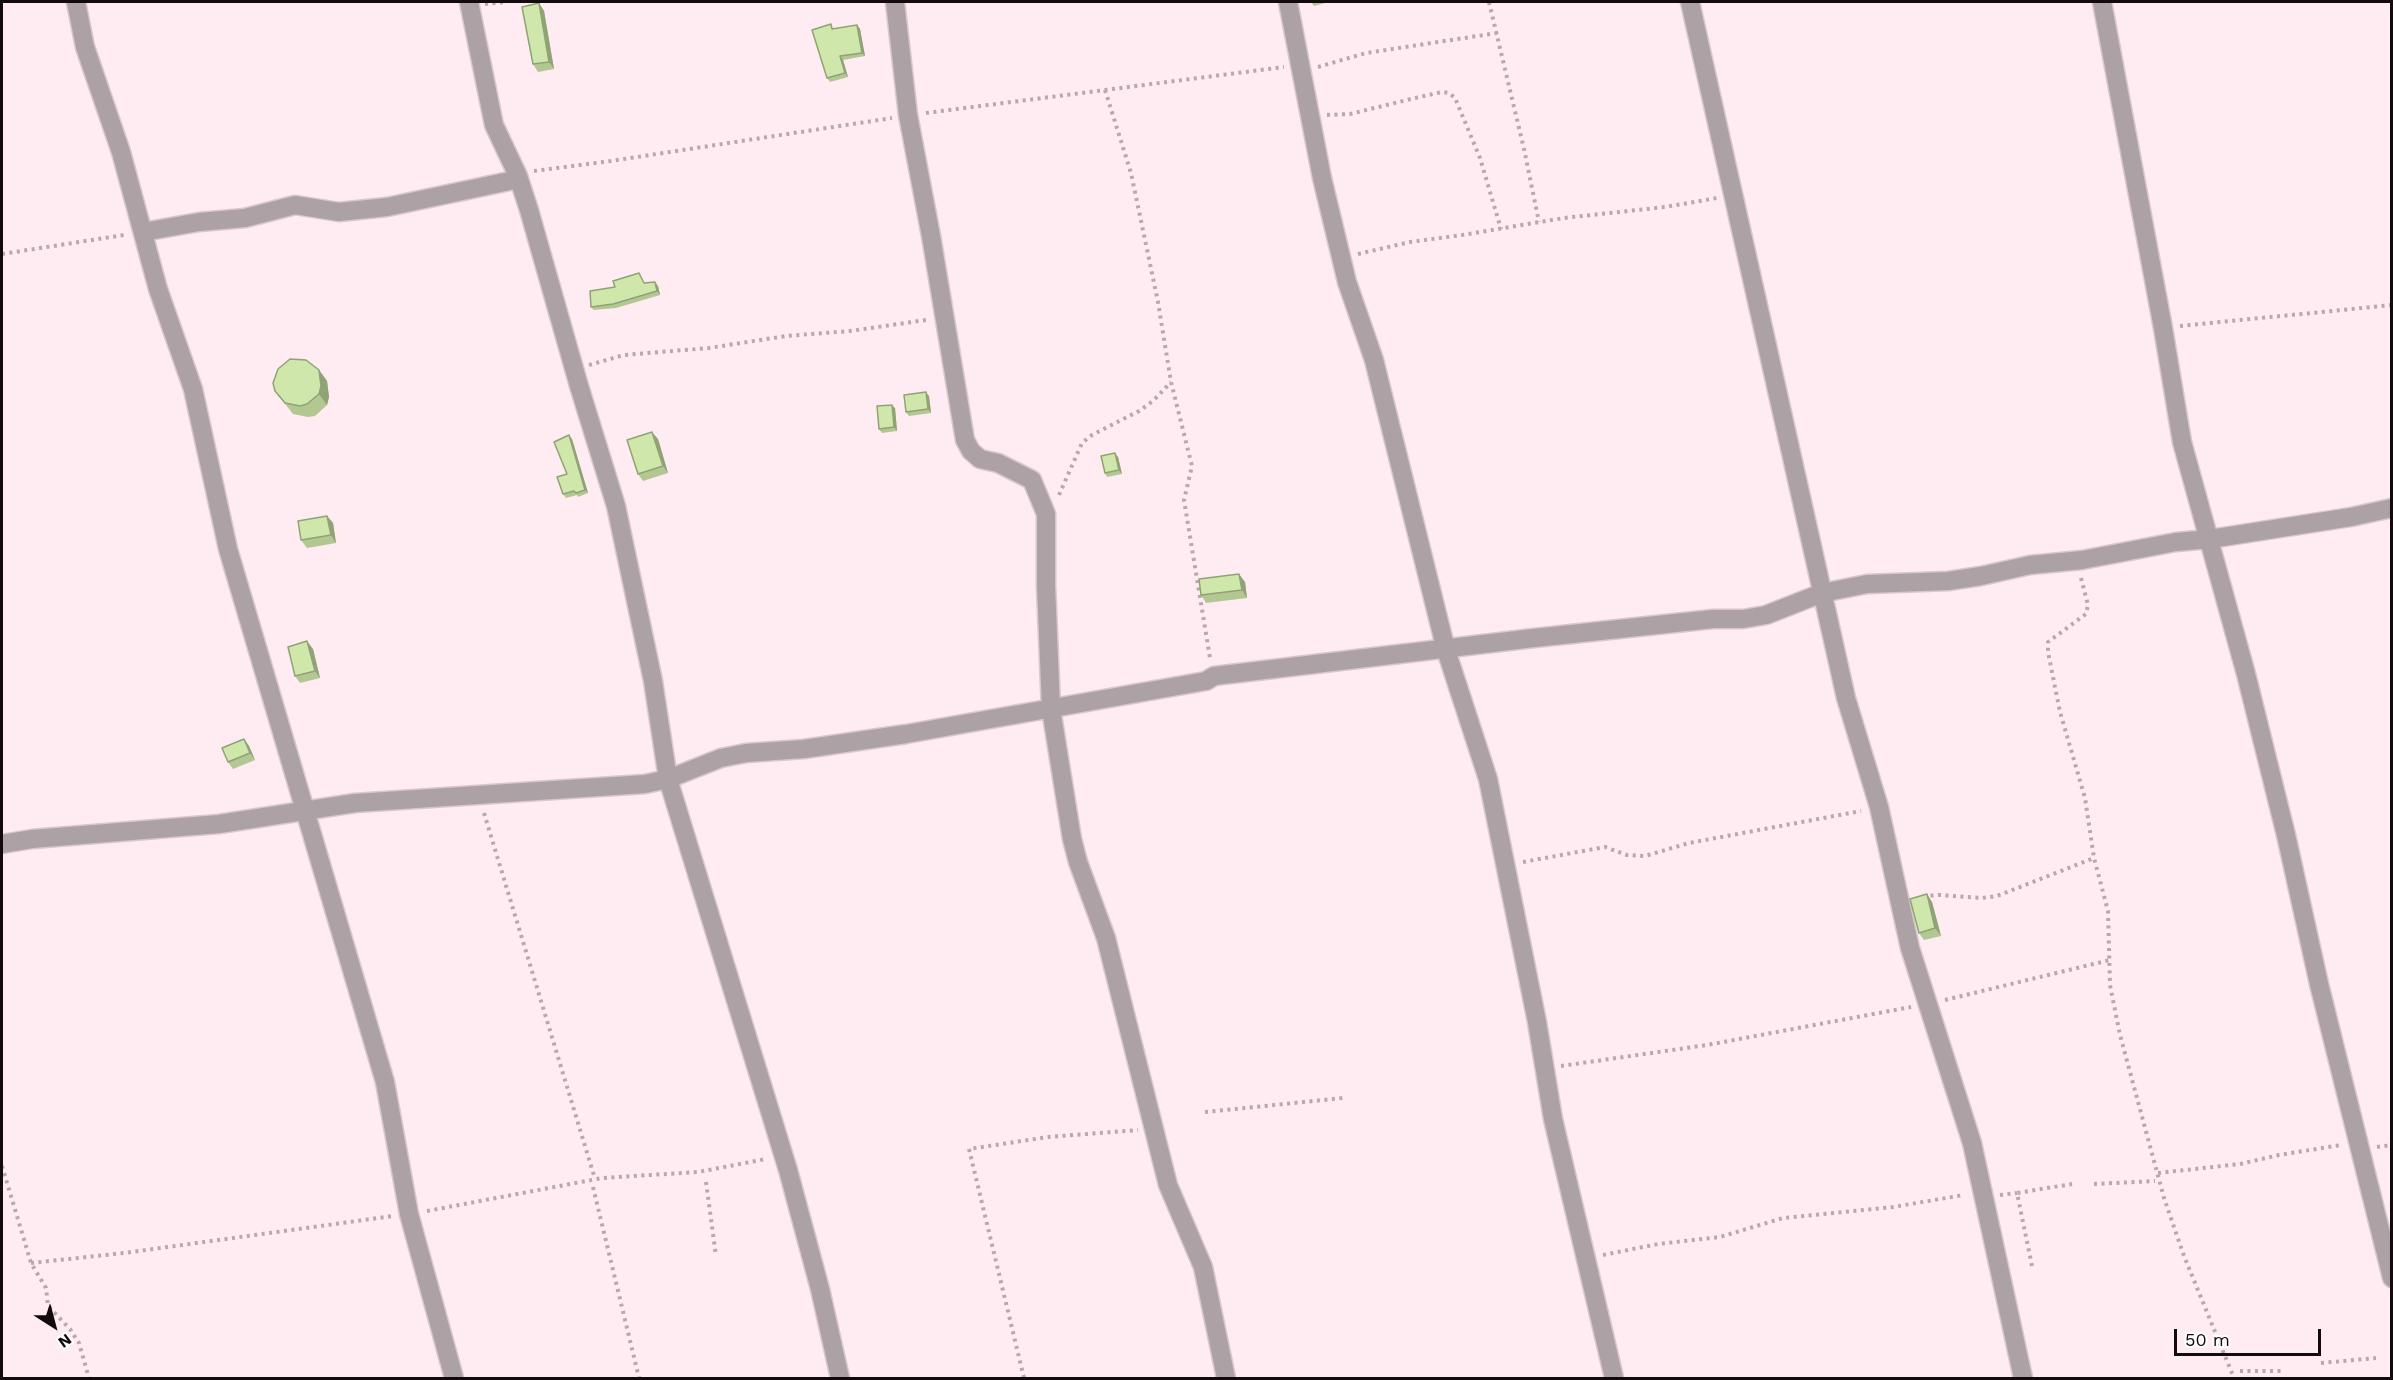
<!DOCTYPE html>
<style>
body{margin:0}
#map{position:relative;width:2393px;height:1380px;overflow:hidden;background:#ffebf2;font-family:"Work Sans",sans-serif}
canvas{display:block}
.frame{position:absolute;inset:0;border:3px solid #120a0d;pointer-events:none}
.north{position:absolute;left:24px;top:1296px;width:60px;height:60px;-webkit-text-stroke:4px #fff;paint-order:stroke;rotate:144deg;font-size:16px;font-weight:700;line-height:24px;text-align:center;color:#120a0d}
.north::after{content:'';display:block;margin:auto;width:21px;height:27px;background:#120a0d;clip-path:polygon(50% 0,100% 100%,50% 72%,0 100%)}
.scale{position:absolute;left:2174px;top:1329px;width:147px;height:27px;box-sizing:border-box;border:3px solid #120a0d;border-top:0;padding-left:8px;font-size:18px;line-height:21px;white-space:nowrap;color:#120a0d;-webkit-text-stroke:4px #fff;paint-order:stroke}
</style>
<div id="map">
<canvas width="2393" height="1380"></canvas>
<div class="frame"></div>
<div class="north">N</div>
<div class="scale">50 m</div>
</div>
<script>
const ctx = document.querySelector('canvas').getContext('2d');
ctx.lineJoin = 'round';
const shape = rows => new Path2D(rows.map(r => 'M' + r).join(''));
function strokePath(path, color, width, dash) { ctx.strokeStyle = color; ctx.lineWidth = width; ctx.lineCap = dash ? 'butt' : 'round'; ctx.setLineDash(dash || []); ctx.stroke(path); }
function fillPath(path, color) { ctx.fillStyle = color; ctx.fill(path, 'evenodd'); }
const path = shape([
 [1489,2,1524,149,1539,222],
 [485,4,506,2],
 [1318,67,1366,53,1497,33],
 [1105,90,1131,173,1158,302,1171,382,1192,466,1184,500,1210,658],
 [926,113,1284,67],
 [1327,115,1350,114,1415,98,1442,92,1449,93,1455,98,1480,158,1501,229],
 [534,171,611,161,892,118],
 [2,254,124,235],
 [1358,254,1410,242,1462,235,1564,218,1665,207,1717,198],
 [2180,326,2392,305],
 [589,365,624,355,709,348,786,336,850,331,926,320],
 [1059,495,1082,443,1092,435,1139,411,1153,401,1171,382],
 [2081,578,2088,605,2086,614,2048,642,2048,652,2060,712,2085,798,2094,858,2108,911,2110,985,2120,1035,2164,1198,2184,1256,2234,1378],
 [484,813,595,1179],
 [1523,862,1605,847,1627,855,1645,856,1689,843,1861,811],
 [1923,896,1940,895,1982,898,1997,896,2094,858],
 [1945,1000,2110,960],
 [1561,1066,1707,1045,1911,1007],
 [1205,1112,1343,1098],
 [2377,1147,2392,1145],
 [2,1166,31,1263,46,1288,48,1306,70,1329,79,1343,89,1378],
 [2158,1173,2240,1164,2279,1155,2341,1145],
 [706,1182,716,1256],
 [2094,1184,2155,1181],
 [593,1187,639,1378],
 [2000,1195,2017,1193],
 [427,1211,602,1178,698,1172,766,1159],
 [1603,1255,1658,1244,1720,1237,1783,1218,1893,1207,1964,1195],
 [31,1263,124,1253,393,1216],
 [2032,1266,2017,1193,2072,1184],
 [2321,1363,2376,1358],
 [2240,1371,2284,1371],
 [1024,1378,969,1149,1048,1137,1138,1130]
]);
const minor = shape([
 [76,2,85,47,121,152,158,289,193,389,228,549,385,1082,409,1214,454,1378],
 [469,2,494,125,518,176,529,210,579,386,616,506,653,681,668,779,788,1170,820,1289,840,1378],
 [895,2,908,115,931,236,965,440,971,451,980,459,998,463,1032,480,1046,514,1046,585,1051,709,1072,839,1078,862,1106,938,1168,1185,1203,1267,1226,1378],
 [1288,2,1322,178,1347,282,1374,360,1446,650,1488,779,1537,1022,1553,1119,1614,1378],
 [1690,2,1846,698,1879,807,1910,948,1972,1143,2023,1378],
 [2102,2,2163,328,2182,442,2246,674,2286,835,2319,984,2392,1278],
 [143,232,199,222,245,218,295,205,339,212,387,207,519,179],
 [2,844,32,839,219,824,355,803,645,784,668,779,721,758,746,753,804,749,906,734,1206,681,1214,676,1534,638,1713,619,1743,619,1766,615,1822,593,1867,584,1948,581,1981,576,2030,565,2082,560,2176,542,2210,539,2351,517,2392,508]
]);
const wall = shape([
 [1311,2,1329,2,1314,6],
 [539,3,544,11,554,69,538,72,533,64],
 [857,25,860,29,865,56,843,60,848,77,830,82,827,78,833,29],
 [639,273,644,283,658,286,660,295,616,308,594,310,591,307,615,287],
 [319,370,327,381,329,397,327,405,315,416,308,417,293,414,275,391],
 [929,396,931,413,909,416,906,412],
 [895,408,897,431,882,433,879,429],
 [572,439,588,493,578,497,577,495,566,498,563,494,567,474],
 [658,439,668,473,643,481,638,474],
 [1118,457,1122,474,1107,477,1105,473],
 [327,516,333,523,336,543,307,548,301,540],
 [1245,582,1247,598,1206,603,1201,595],
 [313,649,320,678,300,683,295,676],
 [244,739,249,746,255,760,233,769,228,762],
 [1932,902,1941,936,1924,940,1919,933]
]);
const shadedWall = shape([
 [539,3,544,11,554,69,549,62],
 [857,25,860,29,865,56,862,53],
 [840,56,843,60,848,77,845,73],
 [655,282,658,286,660,295,657,291],
 [319,370,327,381,329,397,327,405,319,394],
 [926,392,929,396,931,413,928,409],
 [892,405,895,408,897,431,894,427],
 [652,432,658,439,668,473,663,466],
 [569,435,572,439,588,493,585,490],
 [1115,453,1118,457,1122,474,1119,470],
 [327,516,333,523,336,543,331,535],
 [1239,574,1245,582,1247,598,1242,590],
 [307,641,313,649,320,678,315,671],
 [244,739,249,746,255,760,250,753],
 [1927,894,1932,902,1941,936,1935,928]
]);
const building = shape([
 [539,3,549,62,533,64,522,7,539,3],
 [831,24,832,29,857,25,862,53,840,56,845,73,827,78,812,30,831,24],
 [639,273,644,283,655,282,657,291,613,304,591,307,590,291,615,287,613,281,639,273],
 [290,359,306,360,319,370,321,386,319,394,307,404,300,406,285,403,275,391,273,383,278,369,290,359],
 [926,392,928,409,906,412,904,395,926,392],
 [892,405,894,427,879,429,877,406,892,405],
 [652,432,663,466,638,474,627,440,652,432],
 [569,435,585,490,576,493,574,491,563,494,557,477,567,474,554,442,569,435],
 [1115,453,1119,470,1105,473,1101,456,1115,453],
 [327,516,331,535,301,540,298,521,327,516],
 [1239,574,1242,590,1201,595,1199,579,1239,574],
 [307,641,315,671,295,676,288,647,307,641],
 [244,739,250,753,228,762,222,748,244,739],
 [1927,894,1935,928,1919,933,1910,899,1927,894]
]);
strokePath(minor, '#d9c7cd', 21);
strokePath(path, '#b8a7ad', 4, [3, 4.5]);
strokePath(minor, '#aca2a6', 18);
fillPath(wall, '#b2c792');
fillPath(shadedWall, '#91a277');
fillPath(building, '#cfe7aa');
strokePath(building, '#91a277', 1.5);
</script>
